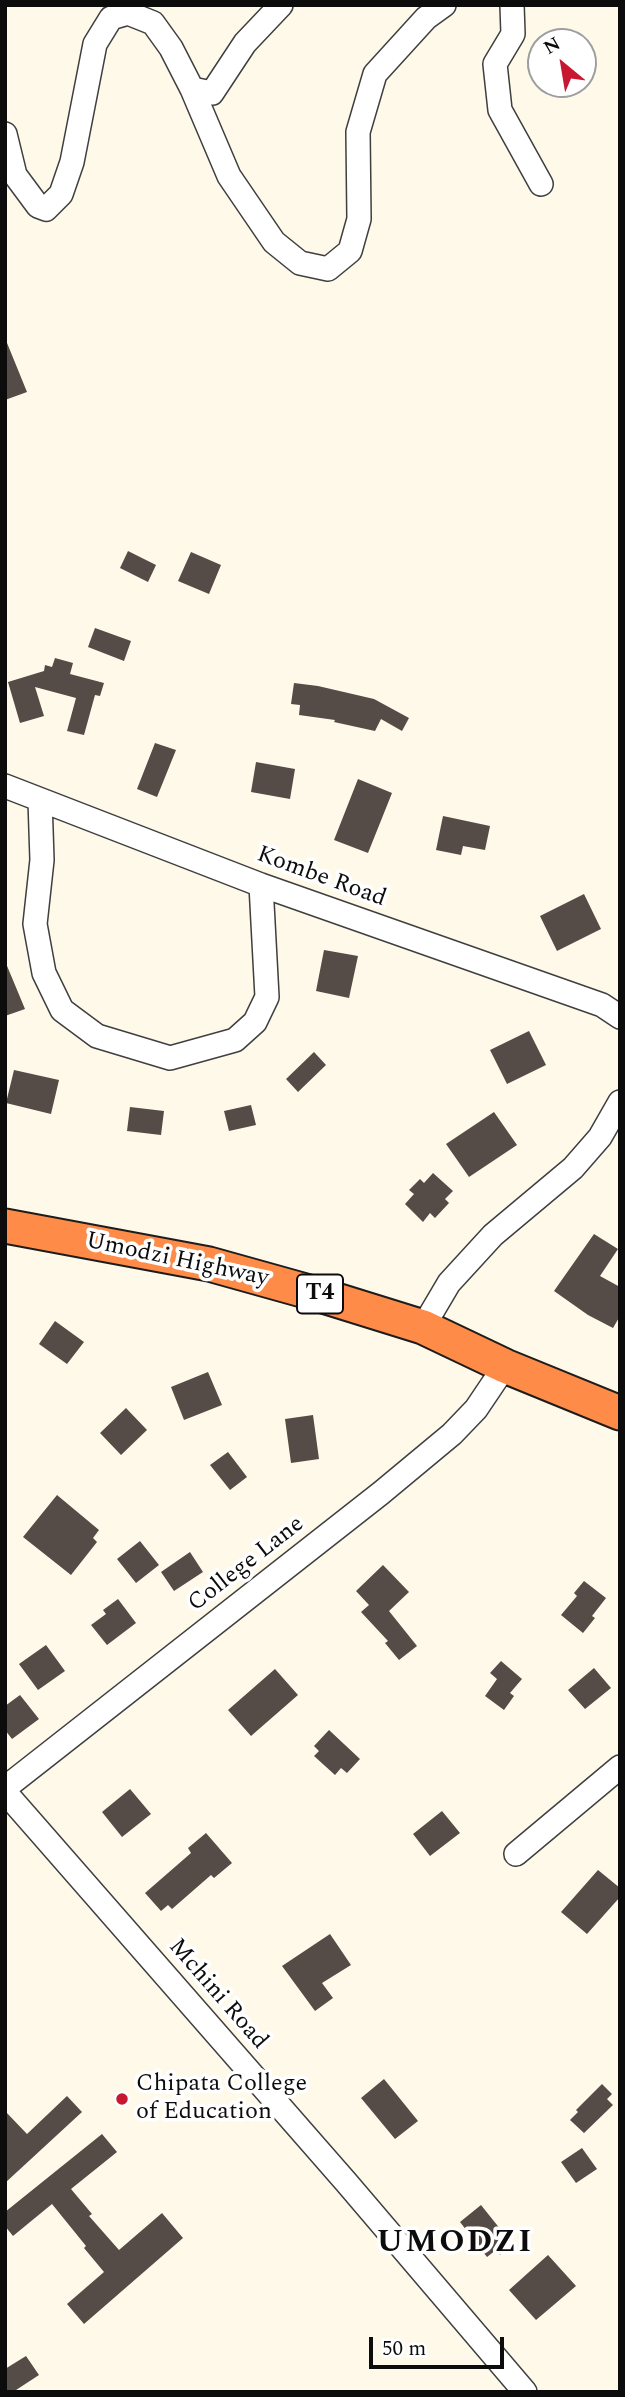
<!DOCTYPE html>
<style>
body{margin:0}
#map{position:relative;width:625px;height:2397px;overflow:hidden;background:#fff9ea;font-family:Spectral,serif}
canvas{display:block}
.frame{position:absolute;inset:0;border:7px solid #0c0c0c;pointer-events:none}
.north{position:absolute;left:527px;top:28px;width:70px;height:70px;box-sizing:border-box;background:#fff;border:2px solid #9e9e9e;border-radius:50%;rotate:330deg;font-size:19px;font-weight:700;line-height:28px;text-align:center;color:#0c0c0c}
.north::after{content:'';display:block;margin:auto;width:24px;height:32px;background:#c81730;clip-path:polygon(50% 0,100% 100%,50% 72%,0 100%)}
.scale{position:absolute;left:369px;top:2337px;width:135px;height:32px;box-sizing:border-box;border:4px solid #0c0c0c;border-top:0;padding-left:9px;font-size:21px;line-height:24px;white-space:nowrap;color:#0c0c0c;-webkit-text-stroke:5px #fff;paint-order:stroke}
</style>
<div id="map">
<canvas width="625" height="2397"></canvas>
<div class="frame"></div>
<div class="north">N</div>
<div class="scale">50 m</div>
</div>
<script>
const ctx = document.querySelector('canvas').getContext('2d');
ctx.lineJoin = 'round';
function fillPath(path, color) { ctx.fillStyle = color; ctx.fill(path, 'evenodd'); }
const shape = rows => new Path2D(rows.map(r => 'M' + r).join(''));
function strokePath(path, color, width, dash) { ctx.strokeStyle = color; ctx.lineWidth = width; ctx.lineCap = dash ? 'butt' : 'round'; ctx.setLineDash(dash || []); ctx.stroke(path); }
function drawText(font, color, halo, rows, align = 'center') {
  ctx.font = font + ' Spectral,serif'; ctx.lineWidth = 7; ctx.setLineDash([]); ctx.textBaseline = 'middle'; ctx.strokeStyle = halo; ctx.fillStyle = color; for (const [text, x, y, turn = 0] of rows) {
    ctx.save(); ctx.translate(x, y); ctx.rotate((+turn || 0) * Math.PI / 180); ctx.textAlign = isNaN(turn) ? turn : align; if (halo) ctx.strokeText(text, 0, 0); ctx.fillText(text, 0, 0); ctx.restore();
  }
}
const building = shape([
 [5,338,27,392,5,400],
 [128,551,156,565,148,582,120,568],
 [191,552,221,565,209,594,178,581],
 [95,628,131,641,124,661,88,647],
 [55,658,73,663,70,674,104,683,100,696,95,695,84,735,67,731,76,698,35,687,44,716,20,723,8,682,44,671,45,665,52,667],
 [294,683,318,686,374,699,409,718,402,731,381,719,375,731,334,722,335,720,299,715,300,705,291,704],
 [155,743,176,750,157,797,137,789],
 [256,762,295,769,290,799,251,792],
 [358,779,392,793,368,853,334,840],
 [443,816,490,826,485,850,463,846,461,855,436,850],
 [584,894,601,929,557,951,540,916],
 [324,950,358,956,349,998,316,991],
 [5,961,25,1009,5,1016],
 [529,1031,546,1065,507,1084,490,1050],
 [314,1052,326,1065,298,1092,286,1079],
 [14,1070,59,1080,51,1114,6,1103],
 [251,1105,256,1125,229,1131,224,1111],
 [130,1107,164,1111,161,1135,127,1131],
 [494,1112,517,1145,469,1177,446,1144],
 [433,1173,453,1191,445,1199,449,1203,435,1218,430,1213,423,1222,405,1204,414,1194,409,1190,420,1179,424,1183],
 [594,1234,618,1249,600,1276,620,1287,620,1316,613,1328,588,1315,554,1291],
 [55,1321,84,1342,67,1364,39,1344],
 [208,1372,222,1405,184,1420,171,1387],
 [126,1408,147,1430,121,1455,100,1433],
 [313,1415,319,1459,291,1463,285,1419],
 [228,1452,247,1477,230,1490,210,1465],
 [57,1495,99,1530,93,1538,97,1542,71,1575,23,1537],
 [140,1541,159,1565,136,1583,117,1559],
 [190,1552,203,1572,174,1591,161,1572],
 [383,1565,409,1592,389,1611,417,1646,399,1660,385,1643,388,1641,361,1612,369,1605,356,1591],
 [584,1581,606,1598,592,1616,595,1618,583,1633,561,1615,577,1596,574,1593],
 [118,1599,136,1623,107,1645,91,1625,106,1614,103,1610],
 [46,1645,65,1671,38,1690,19,1664],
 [501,1661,522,1679,510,1693,514,1696,504,1710,485,1696,497,1679,490,1673],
 [594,1668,611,1688,585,1709,568,1690],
 [275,1669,298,1695,251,1736,228,1710],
 [20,1695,39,1719,12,1739,5,1730,5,1706],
 [329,1730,360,1759,347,1773,341,1768,335,1775,314,1756,319,1751,314,1746],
 [130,1789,151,1814,122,1837,102,1812],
 [442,1811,460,1833,430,1856,413,1834],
 [206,1833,232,1863,214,1878,211,1875,172,1909,168,1905,161,1911,145,1893,191,1853,188,1848],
 [598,1870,620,1888,620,1897,587,1934,561,1912],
 [330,1934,351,1965,322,1983,333,1998,315,2011,282,1966],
 [384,2079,418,2121,395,2139,361,2098],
 [602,2084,612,2094,607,2099,613,2105,584,2133,570,2120,578,2112,576,2110],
 [67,2096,82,2112,5,2183,5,2111,27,2134],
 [102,2134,117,2152,71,2189,92,2214,89,2216,119,2250,162,2213,183,2238,84,2324,67,2304,104,2272,84,2248,86,2246,52,2204,13,2236,5,2226,5,2212],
 [582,2148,597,2169,576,2183,561,2162],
 [481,2205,513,2245,500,2255,496,2250,487,2257,460,2222],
 [548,2255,576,2286,536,2320,509,2290],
 [26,2356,39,2375,13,2392,5,2392,5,2369]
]);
const minor = shape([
 [512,5,513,34,495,64,500,110,541,184],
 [192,89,212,93,245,43,281,5],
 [5,134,15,175,38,206,46,209,61,194,72,162,95,44,111,18,128,13,153,23,171,48,192,89,229,176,274,242,300,263,328,269,350,251,359,219,358,132,375,74,426,18,444,5],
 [5,786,261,885,602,1005,620,1017],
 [40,800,42,860,35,924,44,973,62,1010,97,1036,170,1058,235,1040,255,1022,267,997,261,885],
 [423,1327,449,1283,493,1235,573,1168,600,1137,620,1102],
 [5,1788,381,1493,452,1434,476,1409,505,1366],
 [5,1792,346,2182,525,2392],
 [516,1854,620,1767]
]);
const highway = shape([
 [5,1226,209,1264,320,1295,423,1327,505,1366,620,1413]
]);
const markers = [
 [122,2099,7,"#c81730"]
];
const shields = [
 [320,1294,46]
];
const shieldNames = [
 ["T4",320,1294]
];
const streetNames = [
 ["Kombe Road",321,878,20],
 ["Umodzi Highway",177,1261,12],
 ["College Lane",247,1565,-38],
 ["Mchini Road",217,1995,49]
];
const poiNames = [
 ["Chipata College",136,2085],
 ["of Education",136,2113]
];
const districtNames = [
 ["UMODZI",455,2245]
];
fillPath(building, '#554b47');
strokePath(minor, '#3f3f3f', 26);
strokePath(highway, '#1d1d1d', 37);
strokePath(minor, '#fff', 23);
strokePath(highway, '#ff8b48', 33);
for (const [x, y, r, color] of markers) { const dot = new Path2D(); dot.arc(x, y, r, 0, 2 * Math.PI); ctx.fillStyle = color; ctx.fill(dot); strokePath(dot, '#fff', 2.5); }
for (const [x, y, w] of shields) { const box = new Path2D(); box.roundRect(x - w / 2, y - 19.5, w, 39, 5); ctx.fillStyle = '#fff'; ctx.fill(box); strokePath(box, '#0c0c0c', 2); }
drawText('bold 23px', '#0c0c0c', null, shieldNames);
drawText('24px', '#0c0c0c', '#fff', streetNames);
drawText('24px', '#0c0c0c', '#fff', poiNames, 'left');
ctx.letterSpacing = '2px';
drawText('bold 32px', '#0c0c0c', '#fff', districtNames);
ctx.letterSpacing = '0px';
</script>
